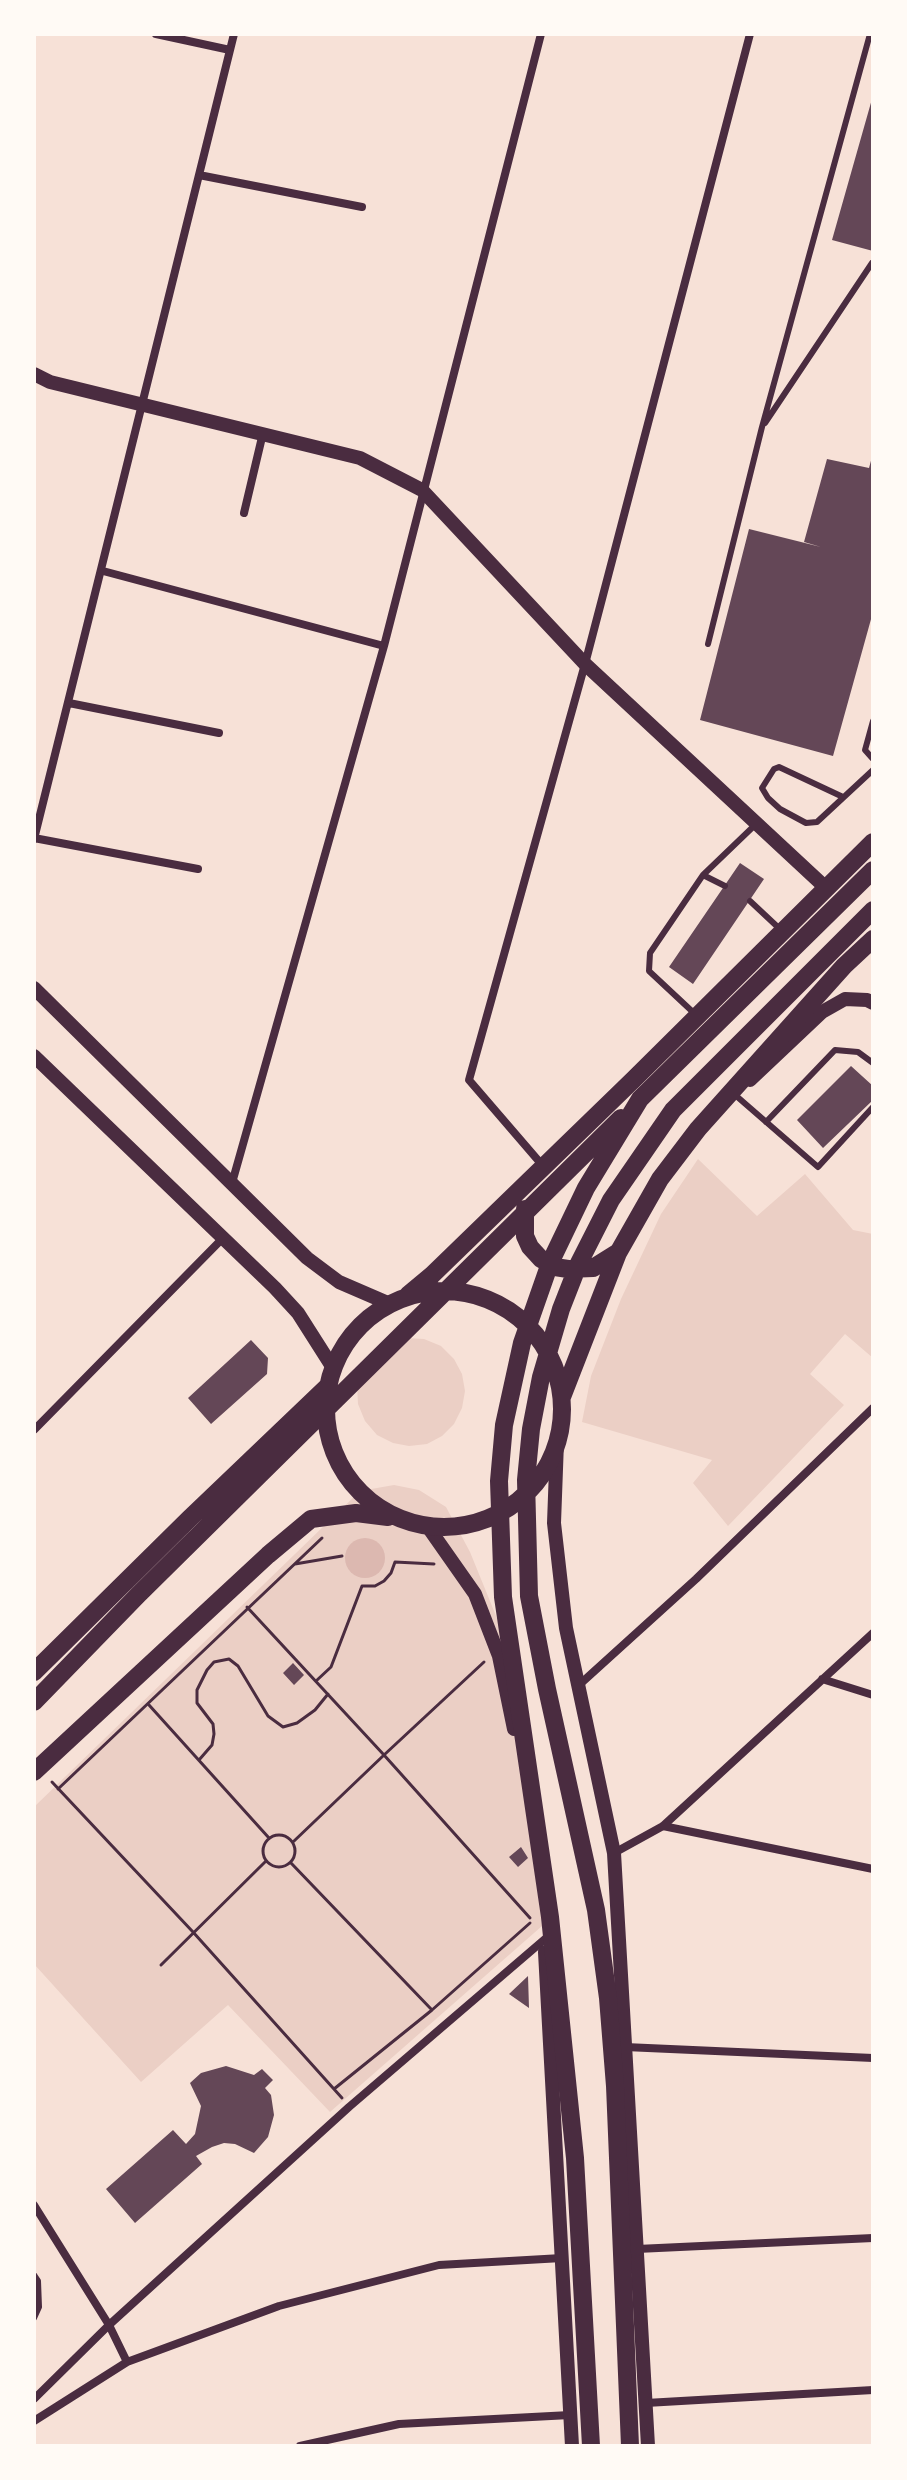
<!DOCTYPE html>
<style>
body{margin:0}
#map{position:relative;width:907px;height:2480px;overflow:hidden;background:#f7e1d7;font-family:"Varela Round",sans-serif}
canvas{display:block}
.frame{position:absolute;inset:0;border:36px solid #fffaf5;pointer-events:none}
</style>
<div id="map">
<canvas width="907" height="2480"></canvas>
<div class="frame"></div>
</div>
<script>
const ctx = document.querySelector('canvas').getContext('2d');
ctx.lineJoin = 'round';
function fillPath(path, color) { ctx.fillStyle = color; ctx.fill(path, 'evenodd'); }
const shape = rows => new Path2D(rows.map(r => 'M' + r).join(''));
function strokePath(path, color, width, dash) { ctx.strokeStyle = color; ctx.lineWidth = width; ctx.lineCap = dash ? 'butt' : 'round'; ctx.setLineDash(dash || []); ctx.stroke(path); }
const green = shape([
 [698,1159,757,1216,805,1174,853,1230,873,1234,873,1358,845,1334,810,1374,844,1405,728,1526,693,1483,712,1460,582,1422,591,1376,621,1299,661,1214],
 [406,1338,424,1339,441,1346,454,1359,462,1374,465,1391,462,1408,454,1424,442,1436,427,1444,409,1446,393,1443,377,1435,365,1421,358,1404,357,1385],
 [394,1485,419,1490,446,1507,470,1552,505,1638,542,1926,330,2112,228,2005,141,2082,34,1964,34,1807,360,1491]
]);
const water = shape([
 '345 1558a20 20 0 1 1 40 0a20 20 0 1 1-40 0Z'
]);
const building = shape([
 [872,99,873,99,873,251,832,240],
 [872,457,873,612,833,756,700,720,749,529,821,547,804,542,827,459,869,468],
 [740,863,764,879,693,984,669,967],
 [851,1066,873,1086,873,1100,823,1148,797,1120],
 [251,1340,268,1358,267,1374,211,1424,188,1398],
 [293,1663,304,1675,294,1685,283,1673],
 [521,1847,528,1858,518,1867,509,1857],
 [528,1976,529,2008,509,1994],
 [226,2066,254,2075,262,2069,273,2080,265,2088,271,2095,274,2115,268,2137,254,2153,235,2144,224,2143,212,2147,196,2156,202,2164,135,2223,106,2189,173,2130,186,2144,195,2134,201,2106,190,2083,201,2073]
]);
const path = shape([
 [295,1564,342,1556],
 [247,1607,384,1755,293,1842],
 [484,1662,384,1755,530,1918],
 [316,1681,331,1667,362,1586,375,1586,384,1581,391,1573,395,1562,434,1564],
 [149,1705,269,1838],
 [199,1760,212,1745,214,1734,213,1724,197,1703,197,1690,207,1670,214,1662,229,1659,238,1666,268,1716,283,1727,297,1723,315,1710,328,1694],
 [52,1782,193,1932,342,2098],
 [58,1789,322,1538],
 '263 1851a16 16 0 1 1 32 0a16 16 0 1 1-32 0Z',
 [291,1863,432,2010],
 [161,1965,266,1861],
 [334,2089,432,2010,530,1923]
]);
const service = shape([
 [765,423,872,263],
 [708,644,762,427,870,34],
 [873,721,865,750,873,759],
 [843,797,779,767,774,769,762,788,768,798,780,809,806,823,817,822,873,770],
 [703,875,725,886],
 [750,901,782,931],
 [695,1014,649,971,650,953,703,875,755,825],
 [734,1094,818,1167,873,1107],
 [766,1122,835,1050,858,1052,873,1063],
 [34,2275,38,2281,39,2307,34,2318]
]);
const minor = shape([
 [156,34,230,50],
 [199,175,362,207],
 [244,513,263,433],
 [103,571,384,646],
 [69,703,219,733],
 [34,838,198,869],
 [34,839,234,34],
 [543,1166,469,1080,585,664,750,34],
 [232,1183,384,646,541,34],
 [34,1430,223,1238],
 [822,1679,873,1695],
 [579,1685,696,1579,873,1408],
 [663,1826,873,1869],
 [614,1853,663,1826,873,1633],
 [625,2047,873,2058],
 [34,2205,109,2325,127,2362],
 [637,2249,873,2238],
 [34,2399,109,2325,349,2107,545,1939],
 [646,2403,873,2390],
 [34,2421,127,2362,279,2306,439,2265,562,2258],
 [300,2446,399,2424,570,2415]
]);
const tertiary = shape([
 [34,374,50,382,360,458,422,490,585,664,826,888],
 [34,988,307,1258,339,1282,390,1304],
 [34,1056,275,1288,298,1313,333,1368],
 [750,1080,822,1012,845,999,867,1000,873,1003],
 [557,1442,554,1523,566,1628,614,1853,648,2446],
 [428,1527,475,1594,499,1656,514,1729],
 [545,1952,572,2446]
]);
const primary = shape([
 [525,1209,525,1236,530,1247,541,1259,555,1267,568,1269,593,1268,617,1253],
 '326 1409a118 118 0 1 1 236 0a118 118 0 1 1-236 0Z',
 [408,1295,432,1275,633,1080,873,842],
 [562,1397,618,1253,660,1179,698,1129,844,966,873,939],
 [34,1672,189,1519,328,1386],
 [34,1702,138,1595,621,1118],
 [34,1772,268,1555,311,1519,356,1513,388,1517],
 [591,2446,575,2158,550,1917,503,1597,499,1481,504,1425,522,1343,550,1263,586,1188,640,1099,873,870],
 [630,2446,615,2086,608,1998,596,1910,547,1689,529,1596,526,1480,531,1429,541,1377,561,1309,579,1263,611,1200,673,1110,873,910]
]);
fillPath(green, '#ebcfc5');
fillPath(water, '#dcb8b0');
fillPath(building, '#644757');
strokePath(path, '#4a2c40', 3);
strokePath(service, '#4a2c40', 6);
strokePath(minor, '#4a2c40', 8);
strokePath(tertiary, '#4a2c40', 14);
strokePath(primary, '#4a2c40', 18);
</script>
